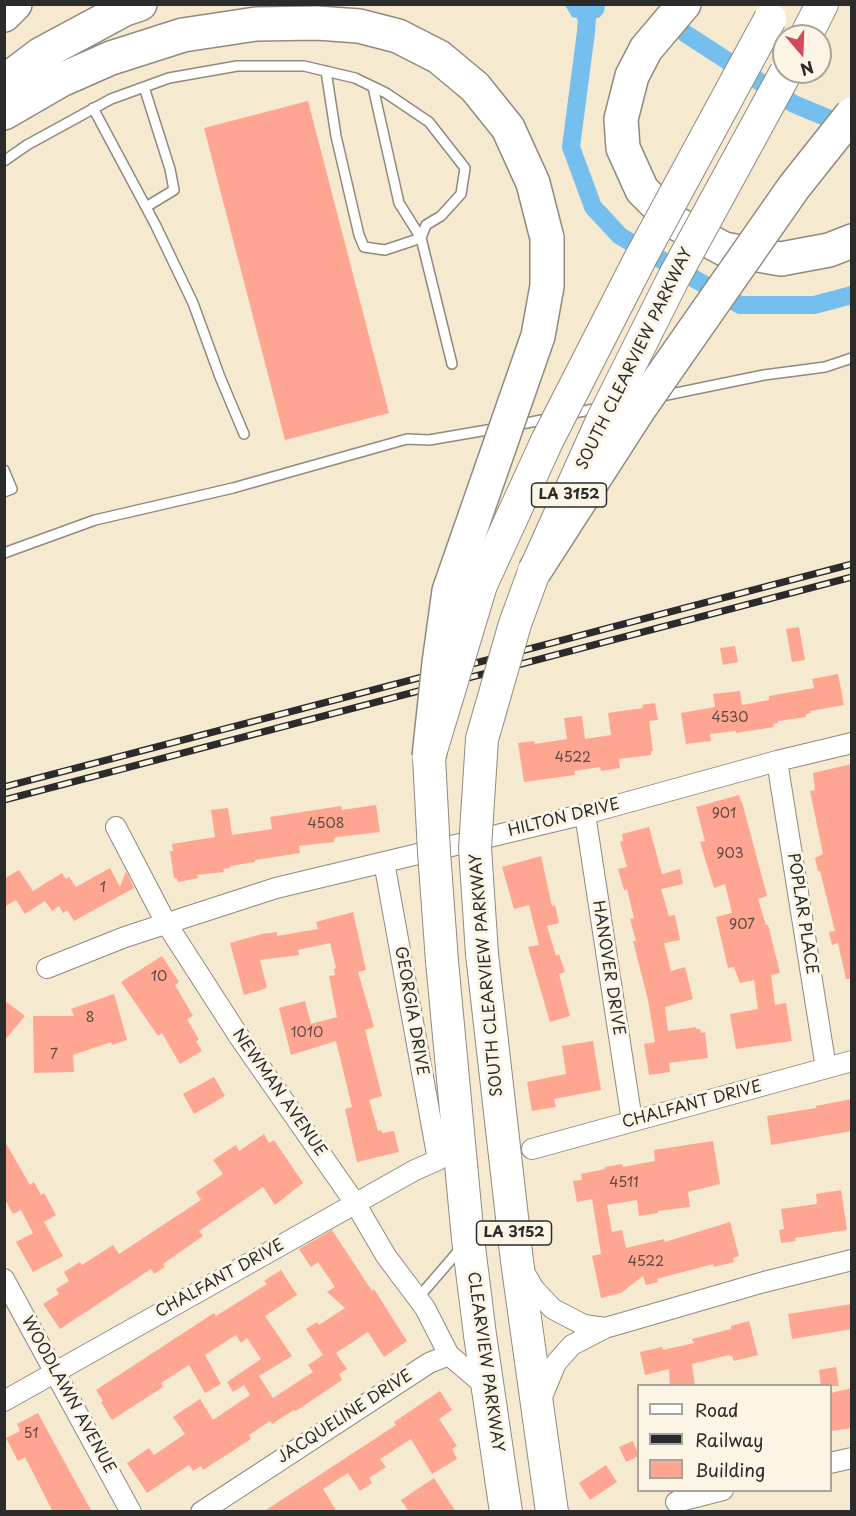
<!DOCTYPE html>
<style>
body{margin:0}
#map{position:relative;width:856px;height:1516px;overflow:hidden;background:#f5e9d0;font-family:"Playpen Sans",sans-serif}
canvas{display:block}
.frame{position:absolute;inset:0;border:6px solid #2b2b2b;pointer-events:none}
.legend{position:absolute;left:637px;top:1384px;width:195px;height:108px;box-sizing:border-box;background:#fcf5e5;border:2px solid #a8a49b;margin:0;padding:8px 10px;list-style:none;font-size:18px;color:#2b2b2b}
.legend li{display:flex;align-items:center;gap:12px;height:30px}
.legend b{width:30px;border:2px solid #a8a49b}
.north{position:absolute;left:772px;top:24px;width:60px;height:60px;box-sizing:border-box;background:#fcf5e5;border:2px solid #a8a49b;border-radius:50%;rotate:161deg;font-size:16px;font-weight:700;line-height:24px;text-align:center;color:#2b2b2b}
.north::after{content:'';display:block;margin:auto;width:21px;height:27px;background:#d1495b;clip-path:polygon(50% 0,100% 100%,50% 72%,0 100%)}
</style>
<div id="map">
<canvas width="856" height="1516"></canvas>
<div class="frame"></div>
<ul class="legend">
<li><b style="height:8px;background:#fff"></b>Road</li>
<li><b style="height:8px;background:#2b2b2b"></b>Railway</li>
<li><b style="height:16px;background:#fea691"></b>Building</li>
</ul>
<div class="north">N</div>
</div>
<script>
const ctx = document.querySelector('canvas').getContext('2d');
ctx.lineJoin = 'round';
function fillPath(path, color) { ctx.fillStyle = color; ctx.fill(path, 'evenodd'); }
const shape = rows => new Path2D(rows.map(r => 'M' + r).join(''));
function strokePath(path, color, width, dash) { ctx.strokeStyle = color; ctx.lineWidth = width; ctx.lineCap = dash ? 'butt' : 'round'; ctx.setLineDash(dash || []); ctx.stroke(path); }
function drawText(font, color, halo, rows, align = 'center') {
  ctx.font = font + ' "Playpen Sans",sans-serif'; ctx.lineWidth = 6; ctx.setLineDash([]); ctx.textBaseline = 'middle'; ctx.strokeStyle = halo; ctx.fillStyle = color; for (const [text, x, y, turn = 0] of rows) {
    ctx.save(); ctx.translate(x, y); ctx.rotate((+turn || 0) * Math.PI / 180); ctx.textAlign = isNaN(turn) ? turn : align; if (halo) ctx.strokeText(text, 0, 0); ctx.fillText(text, 0, 0); ctx.restore();
  }
}
const water = shape([
 [565,5,605,5,604,12,600,17,594,19,591,35,581,33,577,18,572,17]
]);
const stream = shape([
 [805,109,808,105],
 [813,112,815,109]
]);
const canal = shape([
 [588,4,586,32,571,147,593,207,620,236,740,305,814,305,852,295],
 [686,34,794,104,830,119,847,129]
]);
const building = shape([
 [308,101,389,413,285,440,204,128],
 [799,627,805,660,792,662,786,629],
 [735,646,738,662,723,665,720,648],
 [838,674,844,705,810,711,811,713,806,714,806,717,778,721,778,723,773,724,774,727,736,733,736,731,710,734,711,741,686,744,681,713,715,707,713,694,740,691,742,705,769,700,769,696,814,688,812,679],
 [655,703,658,720,649,721,653,751,651,751,651,755,619,759,620,768,601,771,600,767,574,771,575,775,524,782,518,743,534,741,535,744,567,739,564,718,582,716,585,739,611,735,608,713,643,708,642,705],
 [852,764,852,979,846,979,838,943,832,945,829,932,835,931,820,871,818,871,815,858,823,854,810,791,815,790,813,773],
 [739,795,741,802,742,802,767,896,758,899,766,925,768,925,780,973,771,975,775,1005,786,1003,792,1041,736,1049,730,1014,758,1009,754,980,740,983,734,967,728,968,716,917,732,913,725,884,714,888,700,842,705,841,696,807],
 [376,805,380,832,337,837,334,839,334,842,299,846,300,853,255,860,255,862,230,866,230,868,223,869,224,872,197,875,198,878,178,882,177,878,174,878,170,851,173,851,172,844,215,837,211,810,228,808,232,835,272,829,270,817,341,806,342,810],
 [649,827,662,874,680,869,683,884,661,889,669,916,675,915,680,940,664,943,671,971,685,967,693,999,665,1007,668,1031,696,1027,696,1029,700,1029,701,1033,705,1032,708,1058,669,1063,670,1072,649,1075,644,1044,655,1042,648,1000,633,941,636,941,630,919,634,918,627,889,624,890,618,869,627,867,620,842,623,841,622,834],
 [541,856,552,906,555,905,559,923,547,926,556,956,559,954,565,972,559,974,570,1016,550,1022,528,947,539,945,529,905,514,909,502,867],
 [110,868,120,887,126,871,134,888,74,921,67,910,63,913,59,906,52,911,45,901,25,914,16,900,4,907,4,879,19,870,33,891,62,873,66,879,69,877,76,887],
 [353,912,366,970,358,972,374,1027,365,1030,382,1096,369,1100,378,1131,381,1130,382,1133,394,1131,399,1152,357,1162,345,1109,352,1107,336,1041,291,1055,279,1008,305,1001,311,1024,337,1017,329,976,335,975,334,969,336,968,330,943,298,950,299,955,260,960,267,988,244,995,230,943,262,934,277,932,277,936,318,929,316,922],
 [162,956,179,982,175,985,193,1016,187,1019,199,1040,196,1041,202,1051,180,1064,162,1033,158,1036,121,982],
 [114,994,127,1040,112,1045,111,1042,73,1055,74,1072,34,1073,33,1016,74,1016,71,1009],
 [4,1000,25,1016,4,1041],
 [593,1041,601,1090,554,1099,556,1107,532,1111,527,1082,566,1074,562,1046],
 [214,1077,225,1096,194,1114,183,1094],
 [852,1099,852,1131,771,1145,767,1116,816,1108,816,1106],
 [264,1134,269,1143,274,1140,303,1183,275,1205,263,1187,199,1231,203,1236,163,1264,165,1267,154,1274,151,1269,60,1329,43,1304,59,1294,56,1289,69,1281,64,1272,80,1262,82,1265,113,1245,119,1254,201,1200,196,1192,223,1174,213,1160,236,1145,239,1151],
 [4,1140,30,1185,34,1182,41,1195,44,1193,56,1215,44,1222,63,1256,33,1272,16,1242,33,1233,21,1210,13,1214,4,1198],
 [713,1141,720,1184,688,1192,690,1207,658,1211,658,1213,639,1216,637,1200,607,1205,612,1232,622,1230,626,1248,664,1239,665,1242,730,1222,739,1256,733,1258,734,1262,714,1267,713,1264,657,1279,658,1282,646,1285,643,1276,621,1293,601,1298,592,1256,601,1254,592,1199,577,1202,573,1181,582,1180,581,1174,605,1169,605,1167,622,1164,623,1167,655,1161,654,1150],
 [841,1190,847,1230,795,1238,796,1241,781,1243,779,1230,784,1229,781,1209,816,1204,817,1202,816,1194],
 [332,1230,372,1291,374,1289,407,1341,384,1357,368,1332,336,1353,347,1369,339,1374,342,1380,296,1411,294,1410,272,1424,270,1421,249,1435,251,1439,203,1470,201,1466,193,1471,189,1465,147,1493,127,1463,149,1448,154,1455,185,1434,173,1417,200,1399,213,1420,250,1395,244,1385,233,1392,227,1382,261,1359,247,1338,241,1343,236,1335,205,1355,221,1384,205,1393,189,1365,161,1383,163,1387,112,1420,101,1402,103,1401,96,1390,214,1313,216,1316,267,1284,264,1281,281,1270,297,1295,265,1316,292,1356,259,1376,273,1398,313,1372,308,1365,323,1355,306,1329,317,1322,319,1325,345,1308,327,1292,335,1287,318,1262,311,1267,299,1249],
 [852,1304,852,1329,792,1339,788,1314],
 [749,1321,758,1355,734,1361,732,1356,730,1356,729,1355,692,1364,695,1386,670,1386,669,1369,645,1375,640,1352,662,1347,663,1350,694,1343,692,1339,731,1329,731,1326],
 [836,1367,839,1386,821,1386,819,1370],
 [852,1388,852,1428,831,1431,831,1393],
 [440,1391,452,1410,439,1419,457,1446,452,1449,457,1459,432,1474,411,1439,380,1459,386,1467,369,1478,372,1483,360,1491,348,1473,323,1489,337,1512,263,1512,396,1425,394,1422],
 [38,1413,53,1441,92,1512,53,1512,25,1457,18,1461,6,1438,20,1431,17,1424],
 [633,1441,639,1456,626,1462,619,1447],
 [606,1465,617,1482,590,1500,579,1483],
 [434,1478,456,1512,409,1512,401,1500]
]);
const service = shape([
 [326,71,336,136,359,235,364,247,385,250,421,238,399,203,373,87],
 [144,87,170,169,174,190,146,207],
 [93,108,155,224,193,303,220,377,244,434],
 [4,161,27,145,111,99,169,78,237,66,304,66,355,78,386,93,429,122,465,168,461,194,441,216,426,225,421,238,452,364],
 [657,397,764,375,825,367,852,358],
 [569,414,599,408],
 [516,425,552,418],
 [4,470,12,489,4,492],
 [4,553,95,520,233,488,407,439,429,440,499,428],
 [418,1298,461,1248]
]);
const minor = shape([
 [777,761,826,1068],
 [585,814,632,1121],
 [116,827,166,923,240,1038,355,1203,386,1256,425,1308,449,1355],
 [47,968,125,937,276,888,585,814,777,761,852,743],
 [532,1149,852,1061],
 [523,1270,534,1289,553,1309,584,1325,605,1328],
 [4,1279,131,1512],
 [4,1401,415,1170,438,1160,384,862],
 [539,1404,556,1363,572,1345,605,1328,764,1282,852,1260],
 [830,1463,852,1458],
 [676,1502,723,1490],
 [201,1512,429,1363,449,1355,488,1388]
]);
const trunk = shape([
 [806,36,822,4],
 [482,954,517,1261,552,1512],
 [442,961,468,1239,480,1335,506,1512]
]);
const motorway = shape([
 [684,4,646,49,632,76,621,119,623,148,642,190,674,222,724,249,781,259,829,250,852,241],
 [4,15,15,4],
 [4,82,41,54,125,9,140,4],
 [4,113,61,80,111,58,183,35,256,24,317,23,359,26,398,36,439,57,475,87,508,128,533,183,547,238]
]);
const rail = shape([
 [4,787,852,564],
 [4,800,852,577]
]);
const trunkBridge = shape([
 [482,954,475,848,482,739,515,624,534,572,602,421,673,279,786,72],
 [442,961,434,852,429,757,481,585,547,441,641,257,770,19]
]);
const motorwayBridge = shape([
 [534,572,639,409,794,187,852,114],
 [429,757,439,663,449,591,538,336,547,286,547,238]
]);
const numberNames = [
 ["4530",730,718],
 ["4522",573,758],
 ["901",724,814],
 ["4508",326,824],
 ["903",730,854],
 ["1",103,888],
 ["907",742,925],
 ["10",159,977],
 ["8",90,1018],
 ["1010",307,1033],
 ["7",54,1055],
 ["4511",624,1183],
 ["4522",646,1262],
 ["51",31,1434]
];
const shields = [
 [569,495,75],
 [514,1233,75]
];
const shieldNames = [
 ["LA 3152",569,495],
 ["LA 3152",514,1233]
];
const streetNames = [
 ["SOUTH CLEARVIEW PARKWAY",635,359,-64],
 ["HILTON DRIVE",564,818,-14],
 ["POPLAR PLACE",802,914,81],
 ["HANOVER DRIVE",608,968,81],
 ["SOUTH CLEARVIEW PARKWAY",487,975,-95],
 ["GEORGIA DRIVE",411,1011,80],
 ["NEWMAN AVENUE",279,1093,55],
 ["CHALFANT DRIVE",692,1105,-15],
 ["CHALFANT DRIVE",220,1279,-29],
 ["CLEARVIEW PARKWAY",485,1362,82],
 ["WOODLAWN AVENUE",68,1395,61],
 ["JACQUELINE DRIVE",345,1417,-33]
];
fillPath(water, '#74bfed');
strokePath(stream, '#74bfed', 5);
strokePath(canal, '#74bfed', 18);
fillPath(building, '#fea691');
strokePath(service, '#908a7e', 12);
strokePath(minor, '#908a7e', 22);
strokePath(trunk, '#908a7e', 34);
strokePath(motorway, '#908a7e', 36);
strokePath(service, '#fff', 9);
strokePath(minor, '#fff', 20);
strokePath(trunk, '#fff', 32);
strokePath(motorway, '#fff', 33);
strokePath(rail, '#2b2b2b', 7);
strokePath(rail, '#fcf5e5', 4.5, [14]);
strokePath(trunkBridge, '#908a7e', 34, []);
strokePath(motorwayBridge, '#908a7e', 36, []);
strokePath(trunkBridge, '#fff', 32);
strokePath(motorwayBridge, '#fff', 33);
drawText('14px', '#604a44', null, numberNames);
for (const [x, y, w] of shields) { const box = new Path2D(); box.roundRect(x - w / 2, y - 12, w, 24, 4.5); ctx.fillStyle = '#fcf5e5'; ctx.fill(box); strokePath(box, '#2b2b2b', 1.5); }
drawText('bold 15px', '#2b2b2b', null, shieldNames);
drawText('16px', '#2b2b2b', '#fcf5e5', streetNames);
</script>
